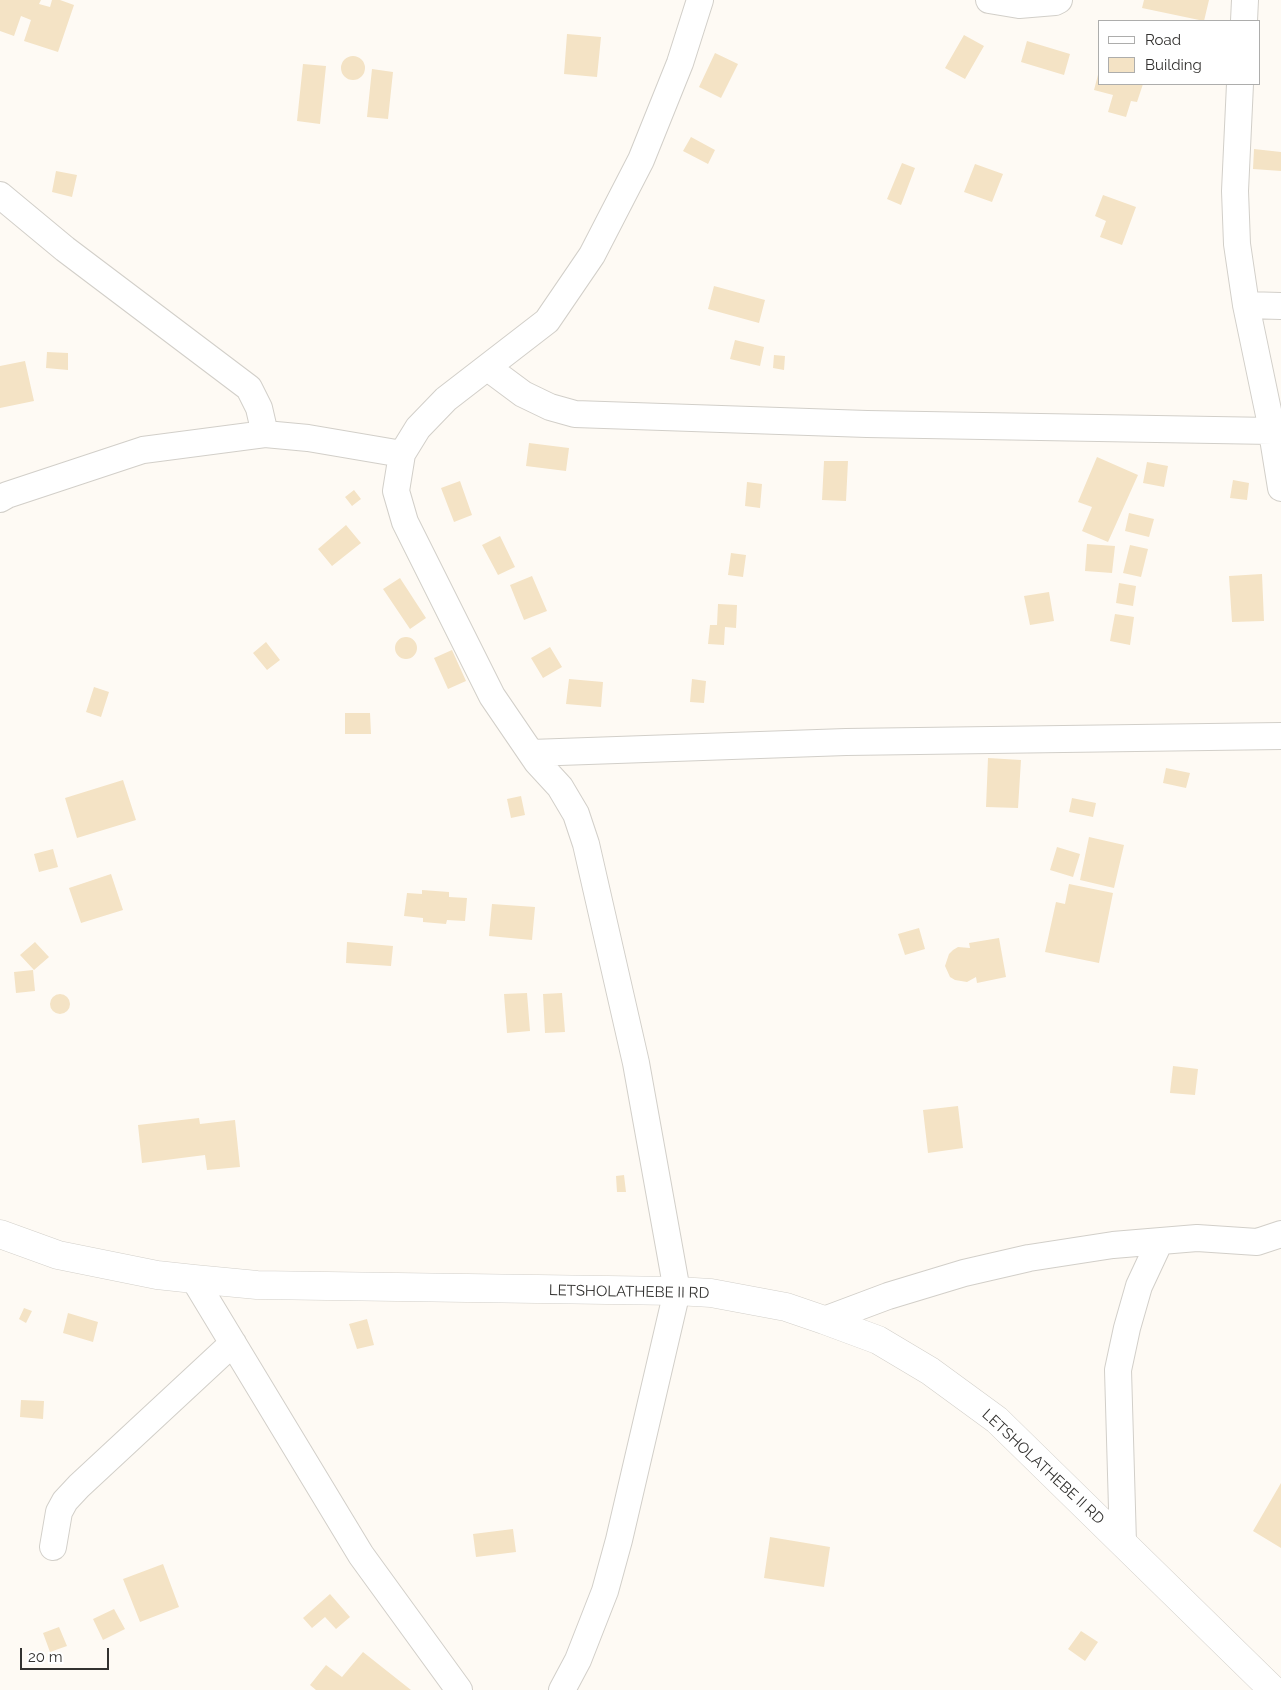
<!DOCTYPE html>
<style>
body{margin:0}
#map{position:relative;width:1281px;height:1690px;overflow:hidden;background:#fefaf4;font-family:Raleway,sans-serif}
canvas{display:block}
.legend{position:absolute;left:1098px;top:20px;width:162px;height:65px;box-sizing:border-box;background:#fff;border:1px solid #adadac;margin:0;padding:6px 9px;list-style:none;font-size:15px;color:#333230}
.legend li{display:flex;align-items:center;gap:10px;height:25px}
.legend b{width:25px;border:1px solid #adadac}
.scale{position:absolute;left:20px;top:1648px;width:89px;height:22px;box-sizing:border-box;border:2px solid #333230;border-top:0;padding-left:6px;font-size:15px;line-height:18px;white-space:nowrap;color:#333230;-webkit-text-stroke:4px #fff;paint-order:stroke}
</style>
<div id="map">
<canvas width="1281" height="1690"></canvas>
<ul class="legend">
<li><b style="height:6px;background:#fff"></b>Road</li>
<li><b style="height:14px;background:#f4e3c5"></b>Building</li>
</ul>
<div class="scale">20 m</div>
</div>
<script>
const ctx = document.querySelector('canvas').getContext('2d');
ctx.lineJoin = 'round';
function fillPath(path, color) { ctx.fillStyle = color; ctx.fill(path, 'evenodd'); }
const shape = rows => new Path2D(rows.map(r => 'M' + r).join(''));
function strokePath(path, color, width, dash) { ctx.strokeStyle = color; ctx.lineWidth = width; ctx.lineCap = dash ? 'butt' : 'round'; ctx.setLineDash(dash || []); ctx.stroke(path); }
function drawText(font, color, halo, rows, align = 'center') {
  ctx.font = font + ' Raleway,sans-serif'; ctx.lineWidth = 4; ctx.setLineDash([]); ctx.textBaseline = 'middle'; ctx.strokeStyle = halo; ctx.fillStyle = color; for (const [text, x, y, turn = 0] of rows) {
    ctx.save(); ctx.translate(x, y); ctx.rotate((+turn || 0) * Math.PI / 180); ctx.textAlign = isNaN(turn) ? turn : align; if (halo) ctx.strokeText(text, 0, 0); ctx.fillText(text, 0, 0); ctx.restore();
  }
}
const building = shape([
 [0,0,41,0,39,4,50,7,52,0,60,0,74,5,58,52,24,41,31,20,21,16,14,36,0,31],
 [1144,0,1209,0,1204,21,1142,8],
 [567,34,601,37,597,77,564,74],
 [964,35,984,46,965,79,945,68],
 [1027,41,1070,54,1064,75,1021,62],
 [715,53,738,64,721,98,699,87],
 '341 68a12 12 0 1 1 24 0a12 12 0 1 1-24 0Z',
 [303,64,326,66,320,124,297,121],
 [372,69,393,72,388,119,367,117],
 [1099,71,1100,84,1143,84,1137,102,1131,101,1126,117,1108,112,1113,95,1094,90],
 [691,137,715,150,708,164,683,151],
 [1254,149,1281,152,1281,171,1253,169],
 [902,163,915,168,901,205,887,199],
 [975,164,1003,174,992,202,964,192],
 [56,171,77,175,72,197,52,192],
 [1103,195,1136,207,1122,245,1100,237,1106,221,1095,216],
 [714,286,765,300,759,323,708,309],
 [735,340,764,347,760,366,730,359],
 [47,352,68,353,68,370,46,368],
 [774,355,785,356,784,370,773,368],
 [25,361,34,401,0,408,0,366],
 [529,443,569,448,566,471,526,466],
 [1097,457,1138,475,1108,542,1082,531,1092,507,1078,502],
 [824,461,848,461,846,501,822,500],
 [1147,462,1168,466,1164,487,1143,483],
 [1233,480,1249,483,1247,500,1230,498],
 [460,481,472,515,454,522,441,488],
 [747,482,762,484,760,508,745,506],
 [354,490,361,499,352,506,345,497],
 [1129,513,1154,519,1149,537,1125,531],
 [346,525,361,543,332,566,318,549],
 [500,536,515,567,498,575,482,545],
 [1087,544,1115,546,1112,573,1085,571],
 [1130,545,1148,549,1141,577,1123,573],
 [731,553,746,555,743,577,728,575],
 [1262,574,1264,621,1232,622,1229,576],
 [532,576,547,611,524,620,510,585],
 [400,578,426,618,410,629,383,589],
 [1119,583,1136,586,1133,606,1116,603],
 [1049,592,1054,621,1030,625,1024,596],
 [718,604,737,605,736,628,725,627,724,645,708,644,710,625,717,625],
 [1115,614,1134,617,1130,645,1110,641],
 '395 648a11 11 0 1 1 22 0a11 11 0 1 1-22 0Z',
 [266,642,280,660,267,670,253,653],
 [550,647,562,667,543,678,531,658],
 [452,650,466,681,448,689,434,658],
 [569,679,603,682,601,707,566,704],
 [692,679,706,681,704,703,690,702],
 [94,687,109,692,101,717,86,712],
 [345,713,370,713,371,734,345,734],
 [988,758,1021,760,1018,808,986,807],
 [1166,768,1190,773,1186,788,1163,783],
 [123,780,136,820,77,838,65,798],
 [521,796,525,815,511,818,507,799],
 [1072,798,1096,803,1093,817,1069,812],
 [1089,837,1124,845,1114,888,1080,880],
 [1057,847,1080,854,1073,877,1050,870],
 [53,849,58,867,39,872,34,854],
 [111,874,123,910,81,923,69,888],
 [1069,884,1113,893,1099,963,1045,952,1056,902,1065,904],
 [422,890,449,892,449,897,467,898,465,921,447,920,446,924,423,922,423,918,404,916,407,893,422,894],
 [492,904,535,907,532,940,489,936],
 [919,928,925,949,905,955,898,934],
 [999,938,1006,977,977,983,976,977,967,982,955,980,950,977,945,966,949,954,953,950,958,947,970,948,969,943],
 [35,942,49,957,34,970,20,955],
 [347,942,393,946,391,966,346,963],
 [33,970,35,991,16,993,14,972],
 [527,993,530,1031,507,1033,504,994],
 [562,993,565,1032,545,1033,543,994],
 '50 1004a10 10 0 1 1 20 0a10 10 0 1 1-20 0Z',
 [1173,1066,1198,1069,1195,1095,1170,1093],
 [958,1106,963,1148,928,1153,923,1110],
 [199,1118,200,1124,235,1120,240,1167,207,1170,205,1155,142,1163,138,1125],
 [624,1175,626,1192,617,1192,616,1176],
 [24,1308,32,1311,26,1323,19,1319],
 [68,1313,98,1322,93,1342,63,1333],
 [367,1319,374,1345,357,1349,349,1324],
 [21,1400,44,1401,43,1419,20,1417],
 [1281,1483,1281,1548,1253,1531],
 [513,1529,516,1552,476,1557,473,1534],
 [770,1537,830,1547,824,1587,764,1578],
 [163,1564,179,1607,140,1622,123,1579],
 [330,1594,350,1617,336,1629,325,1617,312,1628,303,1618],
 [114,1609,125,1629,103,1640,93,1619],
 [59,1627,67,1646,50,1652,43,1633],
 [1081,1631,1098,1642,1085,1661,1068,1649],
 [363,1652,411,1690,316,1690,310,1685,326,1665,342,1677]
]);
const minor = shape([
 [989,0,1019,5,1055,2,1059,0],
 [1244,21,1245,0],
 [1240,84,1235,191,1237,244,1246,305,1270,420,1281,488],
 [0,195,65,249,249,388,259,408,265,434],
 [1246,305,1281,306],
 [488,368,523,394,550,407,575,414,867,424,1272,431],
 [0,499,7,495,143,450,265,434,308,438,402,454],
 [531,753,846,742,1281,736],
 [194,1279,361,1555,459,1690],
 [824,1320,888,1296,964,1273,1029,1258,1113,1245,1197,1238,1257,1242,1281,1234],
 [1123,1543,1118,1370,1127,1328,1139,1286,1160,1241],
 [53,1547,59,1512,65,1501,79,1486,233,1343],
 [562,1690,578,1660,605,1591,619,1540,677,1291,636,1063,586,844,576,814,560,787,537,762,492,696,405,522,396,491,402,454,418,428,446,399,547,321,592,255,641,160,680,63,700,0]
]);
const tertiary = shape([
 [0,1234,58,1255,157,1275,194,1279,257,1285,677,1291,711,1293,786,1307,824,1320,878,1340,930,1371,997,1420,1273,1690]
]);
const streetNames = [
 ["LETSHOLATHEBE II RD",629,1292,1],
 ["LETSHOLATHEBE II RD",1043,1467,43]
];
fillPath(building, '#f4e3c5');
strokePath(minor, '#d2cfc9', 28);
strokePath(tertiary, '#d2cfc9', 29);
strokePath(minor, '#fff', 26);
strokePath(tertiary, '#fff', 28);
drawText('15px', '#333230', '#fff', streetNames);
</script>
